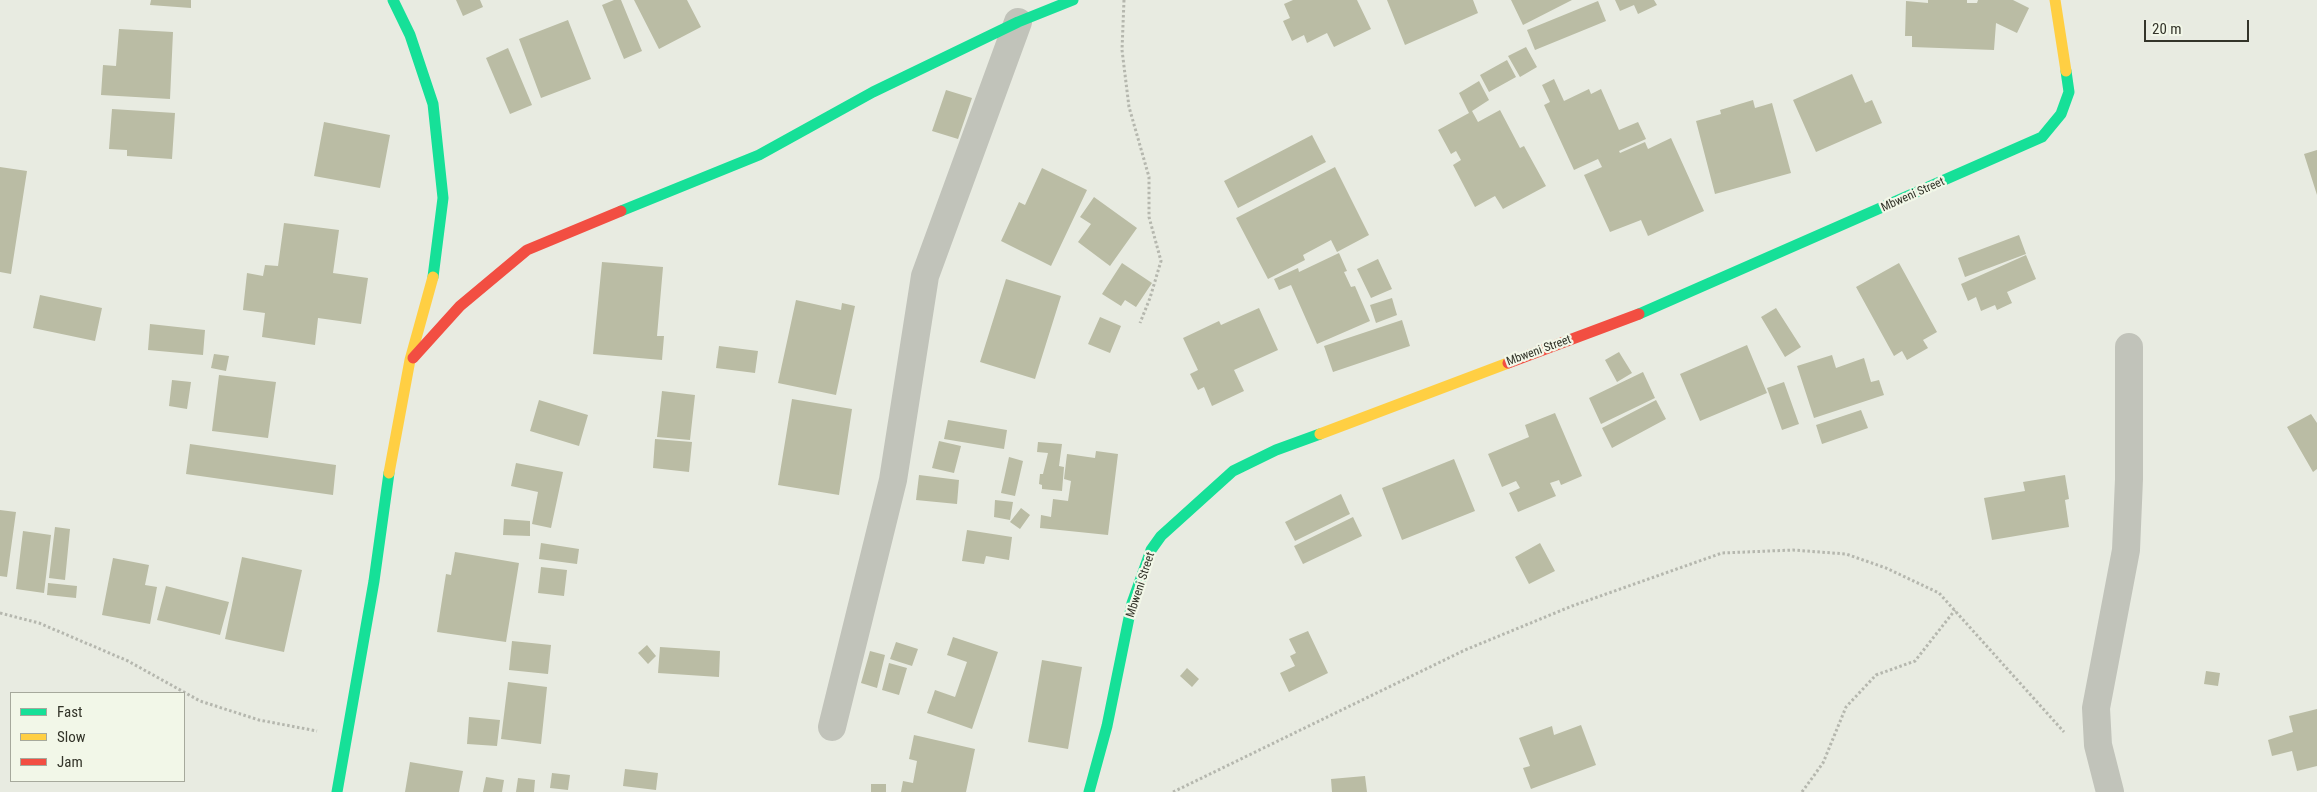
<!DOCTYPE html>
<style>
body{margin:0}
#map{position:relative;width:2317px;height:792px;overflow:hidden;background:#e8ebe1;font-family:"Roboto Condensed",sans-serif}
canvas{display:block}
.legend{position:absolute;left:10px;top:692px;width:175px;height:90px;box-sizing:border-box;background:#f2f7e8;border:1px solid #a6a99c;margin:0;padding:6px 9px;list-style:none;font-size:15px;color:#333429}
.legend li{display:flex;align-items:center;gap:10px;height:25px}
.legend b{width:25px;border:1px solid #a6a99c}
.scale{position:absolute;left:2144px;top:20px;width:105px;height:22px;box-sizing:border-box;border:2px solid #333429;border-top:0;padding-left:6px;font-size:15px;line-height:18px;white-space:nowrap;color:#333429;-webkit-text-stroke:4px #f2f7e8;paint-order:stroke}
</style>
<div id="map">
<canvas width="2317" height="792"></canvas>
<ul class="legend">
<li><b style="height:6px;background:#16e098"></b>Fast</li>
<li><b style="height:6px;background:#ffcf43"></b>Slow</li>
<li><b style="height:6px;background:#f24e42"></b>Jam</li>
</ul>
<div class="scale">20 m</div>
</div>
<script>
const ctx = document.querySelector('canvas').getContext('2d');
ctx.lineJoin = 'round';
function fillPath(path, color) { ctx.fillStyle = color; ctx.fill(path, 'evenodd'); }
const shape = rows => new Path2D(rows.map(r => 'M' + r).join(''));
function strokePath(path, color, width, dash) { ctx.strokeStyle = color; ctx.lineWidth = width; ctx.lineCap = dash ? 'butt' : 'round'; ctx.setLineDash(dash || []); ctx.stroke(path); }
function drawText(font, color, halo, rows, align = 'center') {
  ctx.font = font + ' "Roboto Condensed",sans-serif'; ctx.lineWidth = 4.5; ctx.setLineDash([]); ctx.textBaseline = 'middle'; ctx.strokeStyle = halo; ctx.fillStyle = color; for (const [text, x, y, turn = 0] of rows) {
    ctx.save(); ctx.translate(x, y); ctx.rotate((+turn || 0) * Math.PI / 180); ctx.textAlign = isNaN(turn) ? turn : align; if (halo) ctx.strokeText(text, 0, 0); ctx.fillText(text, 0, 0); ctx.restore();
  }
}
const building = shape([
 [151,0,191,0,191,8,150,5],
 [456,0,480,0,483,7,463,16],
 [614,0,621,0,642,51,624,59,602,5],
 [634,0,687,0,701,27,659,49],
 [1293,0,1357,0,1371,29,1334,47,1327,33,1307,43,1304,35,1292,41,1283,21,1290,18,1284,4],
 [1387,0,1473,0,1478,13,1405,45],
 [1511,0,1572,0,1523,25],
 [1615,0,1654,0,1657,5,1638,14,1634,5,1620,11],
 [1928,0,1967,0,1967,3,1977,3,1978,0,2013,0,2029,8,2017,33,1996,23,1994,50,1912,47,1912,36,1905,36,1906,1,1928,3],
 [1598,1,1606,21,1535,50,1527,30],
 [568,20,591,79,541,98,519,39],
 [119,29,173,32,170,99,101,95,103,65,116,66],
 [1526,47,1537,67,1520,77,1508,56],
 [508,48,532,105,510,114,486,58],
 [1507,60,1516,77,1489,92,1480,75],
 [1852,74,1865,103,1872,100,1882,123,1816,152,1793,100],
 [1554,79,1564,101,1589,89,1591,94,1601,89,1619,130,1638,122,1646,139,1619,151,1620,153,1645,142,1648,149,1671,138,1704,211,1648,236,1641,220,1610,232,1584,175,1602,167,1598,159,1574,170,1544,105,1550,102,1542,85],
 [1479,81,1489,100,1472,111,1478,122,1500,110,1520,148,1524,146,1546,186,1503,209,1495,196,1475,207,1453,165,1461,160,1456,151,1451,154,1438,130,1469,113,1459,93],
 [946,90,972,98,958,139,932,131],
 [1753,100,1755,108,1772,103,1791,173,1715,194,1696,121,1721,114,1720,110],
 [112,109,175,113,172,159,127,156,127,150,109,149],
 [324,122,390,135,380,188,314,176],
 [1312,135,1326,162,1238,208,1224,181],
 [2317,150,2317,195,2304,154],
 [0,167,27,171,11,274,0,272],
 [1335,167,1369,235,1337,252,1331,240,1303,255,1305,260,1268,279,1236,218],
 [1042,168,1087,190,1051,266,1001,241,1019,202,1025,205],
 [1094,197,1137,228,1110,266,1078,242,1091,224,1080,217],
 [284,223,339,230,333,273,368,278,361,324,318,318,315,345,262,337,265,313,243,310,247,273,263,276,265,265,278,266],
 [2019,235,2026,254,1965,277,1958,258],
 [1339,253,1347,271,1344,272,1351,287,1355,286,1370,321,1317,344,1291,285,1279,290,1274,279,1298,268,1299,272],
 [2026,255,2036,279,2007,292,2012,303,1997,310,1995,305,1981,311,1976,297,1968,301,1961,284],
 [1378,259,1392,289,1371,298,1357,269],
 [602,262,663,267,657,336,664,336,662,360,593,354],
 [1122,263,1152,283,1136,307,1125,300,1121,306,1102,294],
 [1899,263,1937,332,1923,340,1928,348,1907,360,1902,351,1894,356,1856,287],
 [1006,279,1061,296,1035,379,980,362],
 [40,295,102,308,95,341,33,328],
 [1392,298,1397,315,1376,323,1370,305],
 [796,300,841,310,842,303,855,306,836,395,778,383],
 [1259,308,1278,350,1234,370,1244,391,1212,406,1204,387,1198,390,1190,374,1198,370,1183,338,1219,321,1221,325],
 [1776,308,1801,347,1785,357,1761,317],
 [1100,317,1121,326,1110,353,1088,344],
 [1402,320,1410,346,1333,372,1324,346],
 [150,324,205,330,203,355,148,350],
 [1747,345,1767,393,1700,421,1680,374],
 [719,346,758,351,755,373,716,368],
 [1619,352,1632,373,1617,382,1605,360],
 [214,354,229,356,226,371,211,368],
 [1832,355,1836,368,1864,358,1871,382,1879,380,1884,395,1814,418,1797,366],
 [1643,372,1655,398,1601,424,1589,398],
 [219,375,276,382,268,438,212,431],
 [172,380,191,382,187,409,169,406],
 [1784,382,1799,424,1782,430,1767,388],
 [662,391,695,395,690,440,657,437],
 [792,399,852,409,839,495,778,485],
 [539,400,588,415,579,446,530,431],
 [1656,400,1666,419,1612,448,1602,428],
 [1861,410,1868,428,1822,444,1816,425],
 [1555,413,1582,476,1561,485,1559,480,1550,483,1556,496,1518,512,1509,493,1520,488,1516,481,1502,487,1488,454,1529,437,1525,425],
 [2311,414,2317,423,2317,469,2313,472,2287,427],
 [948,420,1007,430,1004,449,944,439],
 [655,439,692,442,689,472,653,468],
 [939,441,961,446,954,473,932,468],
 [1038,442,1062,444,1059,466,1064,467,1062,491,1042,489,1042,485,1039,484,1040,474,1043,474,1048,453,1037,452],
 [190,444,336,465,333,495,186,474],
 [1096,451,1118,454,1108,535,1040,528,1041,515,1051,517,1053,499,1068,501,1071,481,1064,479,1067,454,1095,458],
 [1009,457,1023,461,1015,496,1001,493],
 [1454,459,1475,511,1402,540,1382,488],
 [516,463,563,472,551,528,532,524,538,492,511,486],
 [919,475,959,480,957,504,916,500],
 [2065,475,2069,499,2065,500,2069,527,1992,540,1984,498,2025,491,2023,482],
 [1341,494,1350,514,1295,541,1285,522],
 [995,500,1013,502,1010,520,994,517],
 [1021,508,1030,515,1020,529,1010,522],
 [0,510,16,512,7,577,0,576],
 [1353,517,1362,536,1303,564,1294,546],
 [504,519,530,521,530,536,503,535],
 [55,527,70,529,65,580,49,578],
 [967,530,1012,537,1009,560,986,556,984,564,962,561],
 [23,531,51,535,44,593,16,589],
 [541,543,579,549,577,564,539,559],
 [1540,543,1555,571,1529,584,1515,557],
 [455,552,519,563,506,642,437,632,446,574,451,575],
 [242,557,302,570,284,652,225,639],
 [113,558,149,565,145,585,157,587,150,624,102,615],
 [541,567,567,570,564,596,538,593],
 [48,583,77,586,76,598,47,595],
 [166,586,229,602,220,635,157,620],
 [1308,631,1328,673,1289,692,1280,673,1295,666,1290,656,1296,653,1289,639],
 [953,637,998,652,972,729,927,713,935,690,955,697,967,662,947,655],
 [512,641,551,645,548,674,509,670],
 [896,642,918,649,912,666,890,659],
 [647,645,656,656,648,664,638,653],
 [660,647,720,651,719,677,658,673],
 [870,651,885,655,877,688,861,683],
 [1042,660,1082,667,1068,749,1028,742],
 [889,663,907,668,899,695,882,690],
 [1187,668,1199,679,1192,687,1180,676],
 [2206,671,2220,673,2218,686,2204,684],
 [508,682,547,687,541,744,501,739],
 [2317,709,2317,766,2297,771,2292,751,2272,756,2268,740,2293,732,2289,716],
 [469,717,500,720,497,746,467,744],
 [1581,725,1596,765,1531,789,1523,768,1530,766,1519,738,1552,726,1554,735],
 [914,735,975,749,966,792,901,792,903,781,913,783,917,761,909,759],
 [410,762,463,771,459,792,405,792],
 [625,769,658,773,656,790,623,786],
 [552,773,570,775,568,790,550,788],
 [1365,776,1367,792,1332,792,1331,779],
 [486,777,504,780,502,792,483,792],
 [518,778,535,780,534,792,516,792],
 [871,784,886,784,886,792,871,792]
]);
const path = shape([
 [1124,0,1122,50,1129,107,1149,177,1149,217,1161,261,1150,298,1140,323],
 [0,613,39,623,128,661,200,701,259,720,317,731],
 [1173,792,1465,650,1572,606,1722,553,1793,550,1846,554,1886,568,1939,593,2064,732],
 [1802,792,1823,763,1846,707,1876,675,1915,661,1955,610]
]);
const street = shape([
 [832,727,893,480,925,276,1018,22],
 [2110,792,2098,745,2096,708,2126,550,2129,479,2129,347]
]);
const fast = shape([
 [393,0,410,35,433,104,443,198,433,277],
 [621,211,759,155,873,92,1018,22,1073,0],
 [1639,314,2042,137,2061,114,2069,92,2066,71],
 [337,792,374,581,389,473],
 [1089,792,1107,726,1132,603,1151,550,1161,536,1233,471,1276,450,1320,434]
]);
const slow = shape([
 [2055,0,2066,71],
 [1320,434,1508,363],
 [389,473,410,360,433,277]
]);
const jam = shape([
 [413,358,460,306,527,250,621,211],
 [1508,363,1639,314]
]);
const streetNames = [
 ["Mbweni Street",1913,195,-24],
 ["Mbweni Street",1539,351,-20],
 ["Mbweni Street",1141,585,-72]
];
fillPath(building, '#babca4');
strokePath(path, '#b5b7ae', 3, [2.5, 2.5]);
strokePath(street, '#c1c3ba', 28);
strokePath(fast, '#16e098', 11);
strokePath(slow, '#ffcf43', 11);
strokePath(jam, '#f24e42', 11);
drawText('12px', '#333429', '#f2f7e8', streetNames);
</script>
